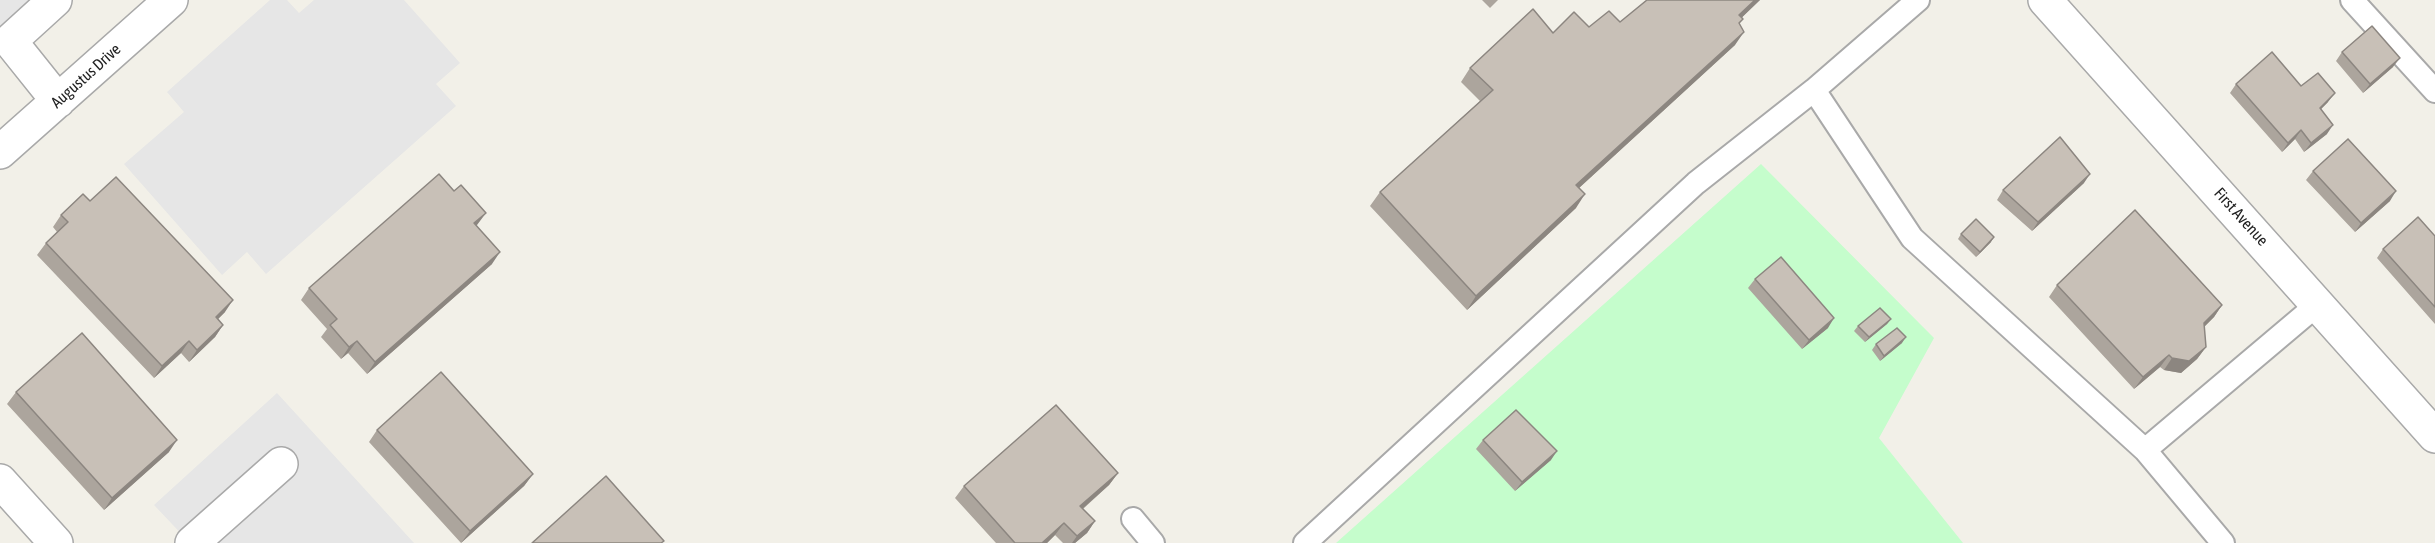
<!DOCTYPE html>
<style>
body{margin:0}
canvas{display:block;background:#f2f0e8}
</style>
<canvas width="2435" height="543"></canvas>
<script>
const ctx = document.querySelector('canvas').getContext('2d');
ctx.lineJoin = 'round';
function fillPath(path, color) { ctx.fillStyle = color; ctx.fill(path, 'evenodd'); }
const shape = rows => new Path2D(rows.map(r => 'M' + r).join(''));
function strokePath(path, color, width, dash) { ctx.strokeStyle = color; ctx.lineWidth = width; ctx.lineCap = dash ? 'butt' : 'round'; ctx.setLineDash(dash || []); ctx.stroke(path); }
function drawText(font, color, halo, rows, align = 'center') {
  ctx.font = font + ' "Asap Condensed",sans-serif'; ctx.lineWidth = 5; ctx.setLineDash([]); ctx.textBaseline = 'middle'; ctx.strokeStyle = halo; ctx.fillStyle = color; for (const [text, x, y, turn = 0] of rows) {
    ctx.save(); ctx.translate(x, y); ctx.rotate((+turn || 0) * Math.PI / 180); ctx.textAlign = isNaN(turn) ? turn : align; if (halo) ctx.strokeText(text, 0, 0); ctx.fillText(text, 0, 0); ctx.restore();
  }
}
const park = shape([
 [1761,164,1934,338,1879,438,1963,543,1336,543]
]);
const parking = shape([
 [0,0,48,0,0,43],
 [270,0,287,0,299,13,314,0,404,0,460,63,436,84,456,106,266,274,247,252,222,275,124,164,184,112,167,92],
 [277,393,414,543,190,543,154,505]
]);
const service = shape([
 [1918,0,1814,90,1912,238,2145,450],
 [2352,0,2435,91],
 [1133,519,1153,543],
 [1305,543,1696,183,1814,90],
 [2223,543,2145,450,2318,304]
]);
const minor = shape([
 [55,0,10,41,58,101],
 [2045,0,2435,436],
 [0,152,171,0],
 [0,481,56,543],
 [192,543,281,464]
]);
const wall = shape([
 [1482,0,1498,0,1490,8],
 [1647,0,1760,0,1742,17,1743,19,1739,24,1735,45,1579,188,1576,208,1467,310,1370,206,1380,192,1480,101,1461,82,1470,68,1553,33,1620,22],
 [2342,52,2393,67,2363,93,2336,61],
 [2236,84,2301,86,2328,102,2321,109,2327,134,2304,152,2295,139,2282,152,2230,93],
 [2313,171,2390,201,2355,232,2306,180],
 [2084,183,2032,231,1997,200,2003,190],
 [90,201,225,312,218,319,223,325,215,337,189,362,181,353,154,378,37,255,46,243,57,232,53,227,61,215],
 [477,226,492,264,367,374,348,353,341,359,321,337,327,329,301,300,309,288],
 [1961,234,1991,242,1976,257,1958,239],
 [2435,236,2435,324,2377,258,2383,249],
 [1755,279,1828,328,1802,349,1748,288],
 [2057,285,2222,305,2214,317,2204,327,2206,347,2197,359,2181,373,2164,370,2160,367,2134,389,2049,297],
 [1891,319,1887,324,1865,342,1854,331,1858,326],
 [1902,343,1880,361,1872,350,1876,344],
 [16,392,169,452,104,510,7,404],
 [377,430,533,474,524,486,461,543,369,442],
 [1483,440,1551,460,1515,491,1476,449],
 [1118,473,1109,485,1083,509,1095,521,1087,533,1075,543,1063,543,1055,535,1047,543,996,543,955,498,964,486]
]);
const shadedWall = shape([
 [1755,0,1760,0,1730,29,1739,15],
 [1744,32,1735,45,1567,199,1576,185],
 [2400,58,2393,67,2363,93,2370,84],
 [2335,93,2328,102,2313,117,2320,108],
 [2333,125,2327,134,2304,152,2311,143],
 [2301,130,2295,139,2282,152,2288,143],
 [2090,174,2084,183,2032,231,2038,222],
 [2396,191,2390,201,2355,232,2361,223],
 [1585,194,1576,208,1467,310,1476,296],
 [486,213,477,225,466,235,474,223],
 [1994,237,1991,242,1976,257,1980,252],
 [500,252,492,264,367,374,375,362],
 [233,300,225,312,208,329,216,317],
 [2222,305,2214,317,2196,335,2204,323],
 [1834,318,1828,328,1802,349,1809,340],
 [1891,319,1887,324,1865,342,1869,337],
 [223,325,215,337,189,362,197,350],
 [1906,337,1902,343,1880,361,1884,356],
 [189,341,181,353,154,378,162,366],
 [357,341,348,353,341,359,349,347],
 [2206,347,2197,359,2181,373,2164,370,2172,358],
 [2169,355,2160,367,2134,389,2143,377],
 [177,440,169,452,104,510,112,498],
 [1557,451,1551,460,1515,491,1522,482],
 [1118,473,1109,485,1072,518,1080,506],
 [533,474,524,486,461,543,470,531],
 [1095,521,1087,533,1075,543,1072,543,1077,536],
 [1064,523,1055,535,1047,543,1042,543]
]);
const building = shape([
 [1647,0,1755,0,1739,15,1743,19,1739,23,1744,32,1576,185,1585,194,1476,296,1380,192,1493,90,1470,68,1533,9,1553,33,1574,12,1589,27,1609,11,1620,22,1647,0],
 [2372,26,2400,58,2370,84,2342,52,2372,26],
 [2272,52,2301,86,2318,73,2335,93,2320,108,2333,125,2311,143,2301,130,2288,143,2236,84,2272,52],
 [2060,137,2090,174,2038,222,2003,190,2060,137],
 [2348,139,2396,191,2361,223,2313,171,2348,139],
 [439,174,454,191,461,185,486,213,474,223,500,252,375,362,357,341,349,347,330,325,337,319,309,288,439,174],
 [116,177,233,300,216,317,223,325,197,350,189,341,162,366,46,243,68,222,61,215,83,194,90,201,116,177],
 [2135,210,2222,305,2204,323,2206,347,2189,361,2172,358,2169,355,2143,377,2057,285,2135,210],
 [2418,217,2435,236,2435,307,2383,249,2418,217],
 [1976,219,1994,237,1980,252,1961,234,1976,219],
 [1781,257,1834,318,1809,340,1755,279,1781,257],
 [1880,308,1891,319,1869,337,1858,326,1880,308],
 [1897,328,1906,337,1884,356,1876,344,1897,328],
 [82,333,177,440,112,498,16,392,82,333],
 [441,372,533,474,470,531,377,430,441,372],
 [1056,405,1118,473,1080,506,1095,521,1077,536,1064,523,1042,543,1015,543,964,486,1056,405],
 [1516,410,1557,451,1522,482,1483,440,1516,410],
 [606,476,664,541,661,543,532,543,606,476]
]);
const streetNames = [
 ["Augustus Drive",86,76,-42],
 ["First Avenue",2241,217,48]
];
fillPath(park, '#c5fdcc');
fillPath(parking, '#e6e6e6');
strokePath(service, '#a9a9a9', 26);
strokePath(minor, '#a9a9a9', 36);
strokePath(service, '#fff', 22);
strokePath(minor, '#fff', 33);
fillPath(wall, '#aca59d');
fillPath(shadedWall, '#8c8680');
fillPath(building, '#c8c0b7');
strokePath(building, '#8c8680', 1.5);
drawText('16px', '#222', '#fff', streetNames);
</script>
